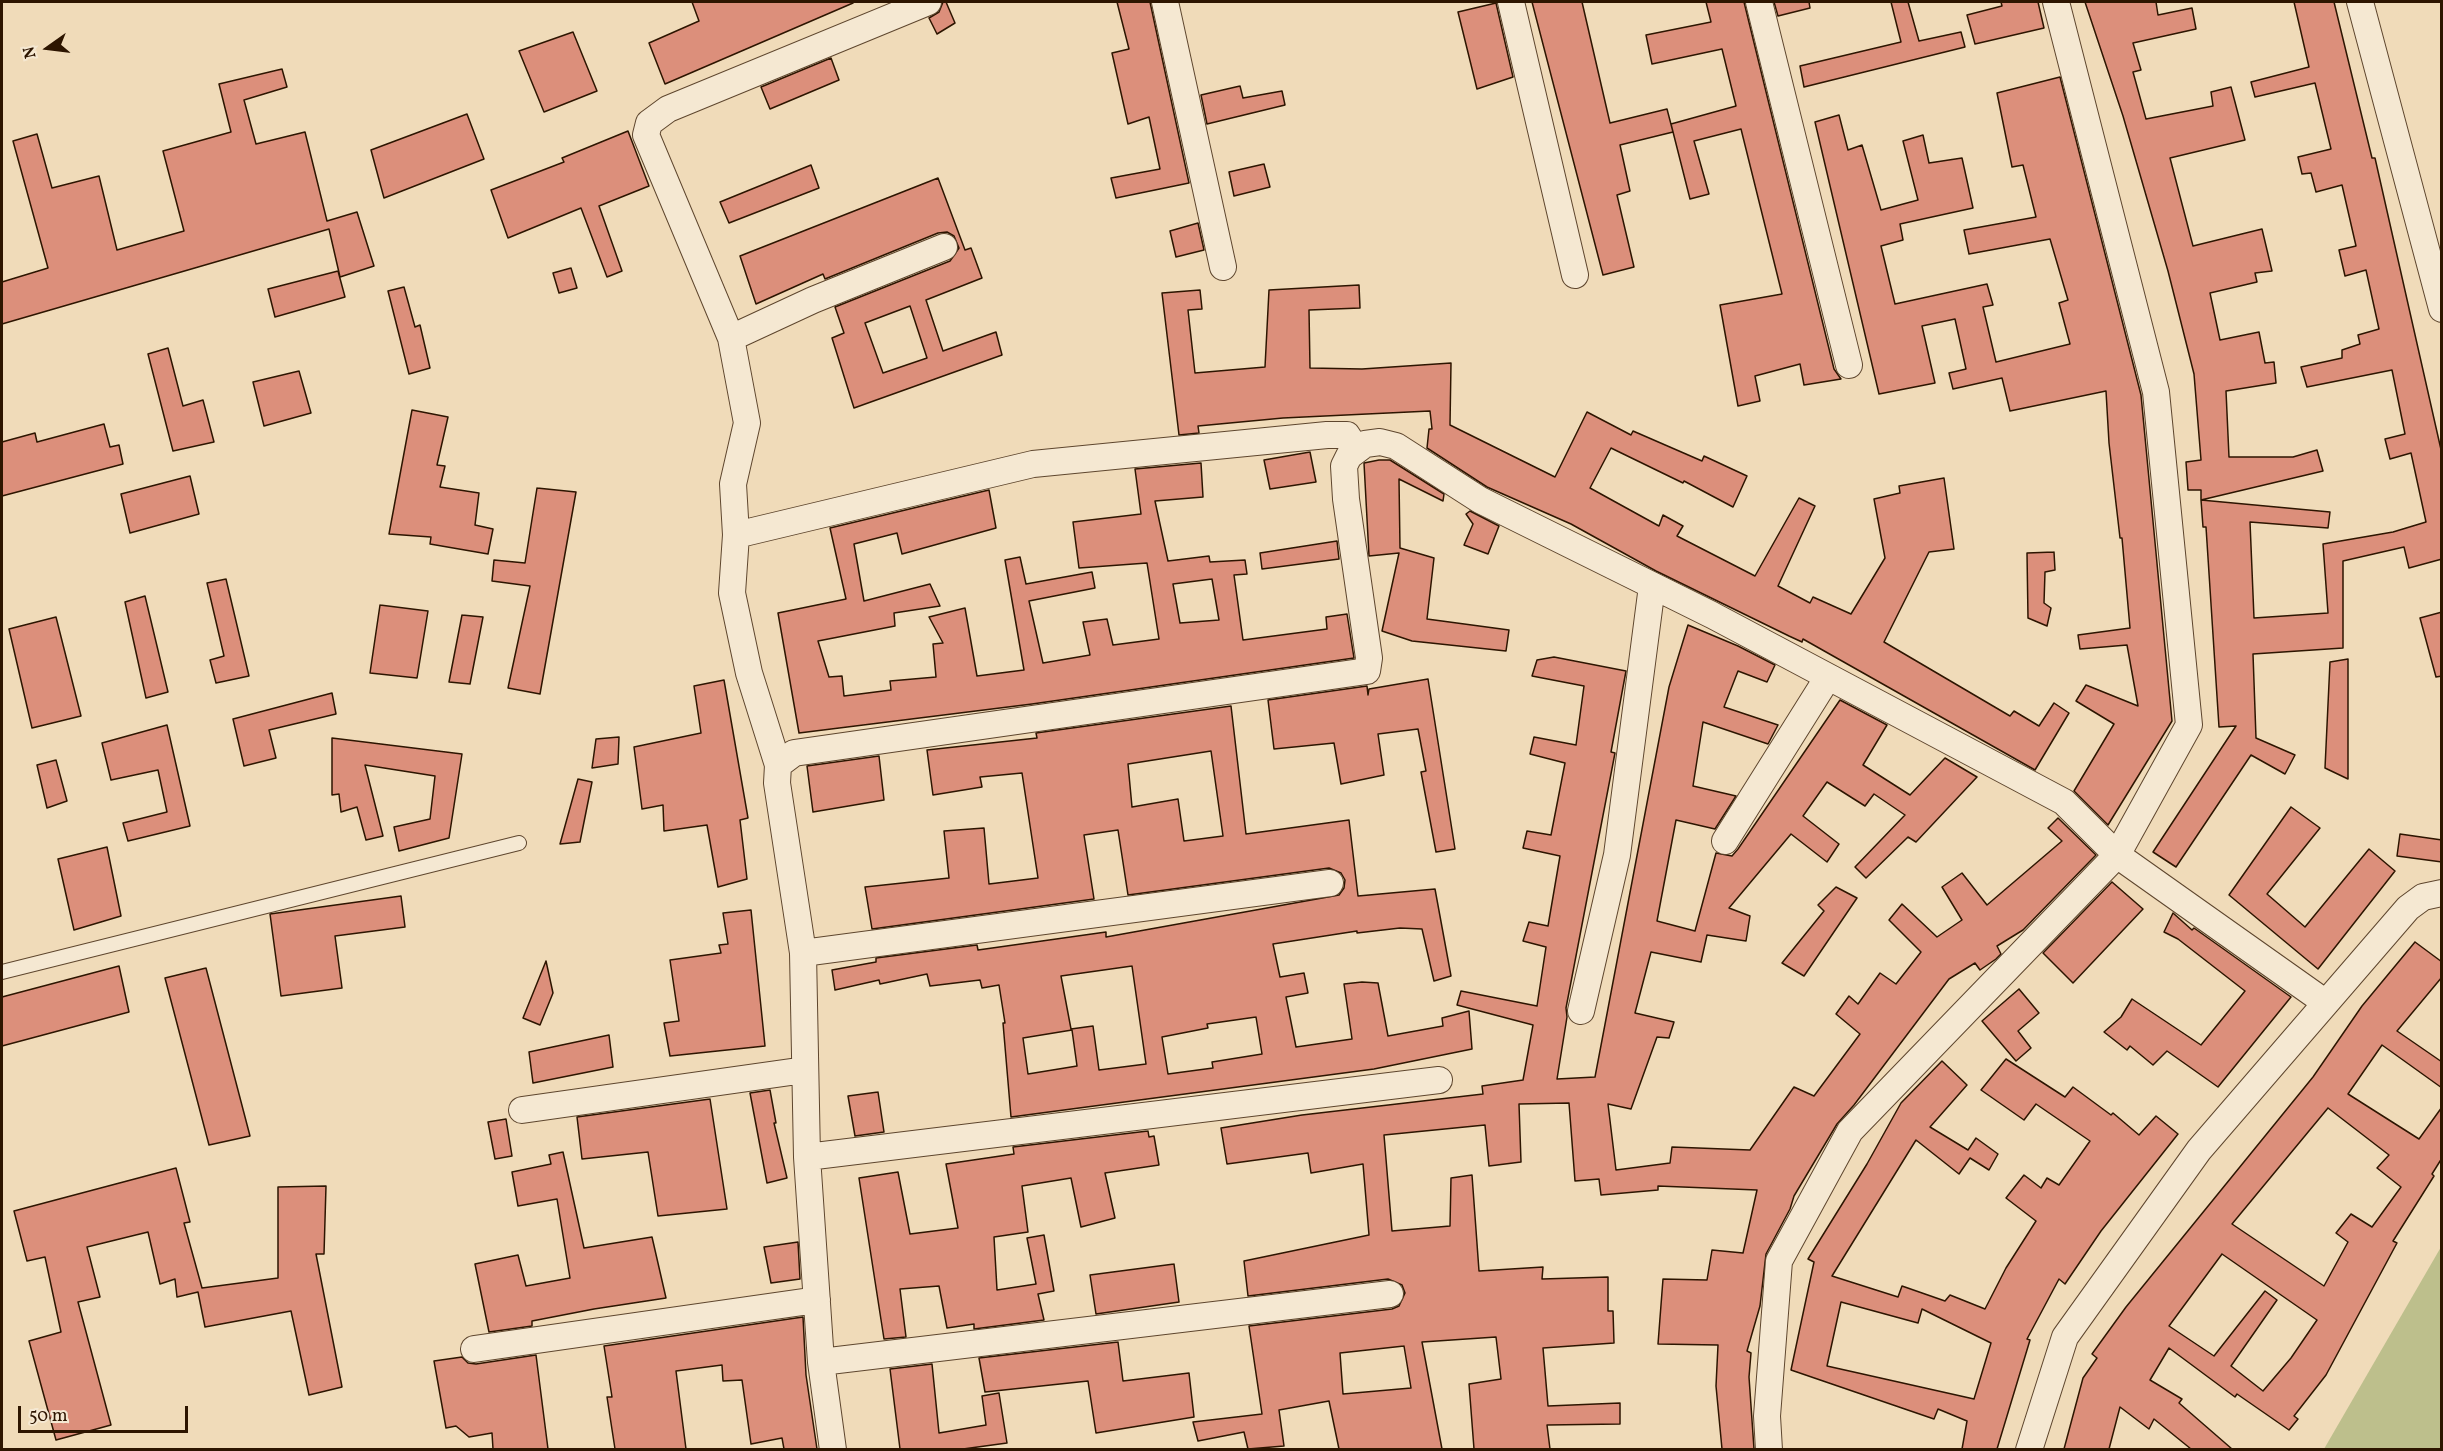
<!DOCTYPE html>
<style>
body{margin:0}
#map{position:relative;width:2443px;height:1451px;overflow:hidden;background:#f0dbb9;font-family:Vollkorn,serif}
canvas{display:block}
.frame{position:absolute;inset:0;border:3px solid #2d1500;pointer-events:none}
.north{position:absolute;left:18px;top:18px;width:60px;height:60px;-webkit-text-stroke:4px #f5e8d2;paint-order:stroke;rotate:256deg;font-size:16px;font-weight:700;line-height:24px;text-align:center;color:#2d1500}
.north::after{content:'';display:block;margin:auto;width:21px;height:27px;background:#2d1500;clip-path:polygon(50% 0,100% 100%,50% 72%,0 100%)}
.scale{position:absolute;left:18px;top:1406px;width:170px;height:27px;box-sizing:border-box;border:3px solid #2d1500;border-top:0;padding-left:8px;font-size:18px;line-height:21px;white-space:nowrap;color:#2d1500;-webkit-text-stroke:4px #f5e8d2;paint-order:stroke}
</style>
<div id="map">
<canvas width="2443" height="1451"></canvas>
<div class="frame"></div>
<div class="north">N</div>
<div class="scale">50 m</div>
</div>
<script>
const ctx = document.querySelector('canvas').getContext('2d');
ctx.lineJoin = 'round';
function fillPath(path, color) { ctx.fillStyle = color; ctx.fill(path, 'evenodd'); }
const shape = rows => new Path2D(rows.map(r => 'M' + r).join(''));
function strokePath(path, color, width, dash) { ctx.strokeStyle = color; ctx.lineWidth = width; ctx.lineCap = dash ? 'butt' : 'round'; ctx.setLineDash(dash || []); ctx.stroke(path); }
const green = shape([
 [2441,1247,2441,1449,2324,1449]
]);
const building = shape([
 [692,2,853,2,853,3,665,84,649,43,699,21,692,2],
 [943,2,946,2,955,23,937,34,929,18,939,12,943,2],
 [1117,2,1150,2,1189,183,1116,198,1111,178,1160,169,1149,117,1128,124,1112,53,1129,49,1117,2],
 [1532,2,1582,2,1610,123,1667,109,1673,132,1620,145,1630,191,1617,195,1634,267,1603,275,1532,2],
 [1706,2,1744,2,1834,369,1841,379,1804,385,1800,364,1755,376,1760,401,1738,406,1720,305,1782,294,1741,129,1694,141,1709,194,1690,199,1671,124,1736,106,1722,49,1652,64,1646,35,1711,22,1706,2],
 [1774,2,1809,2,1810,8,1778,16,1774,2],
 [1891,2,1908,2,1919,41,1961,32,1965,47,1804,87,1800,66,1901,42,1891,2],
 [2001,2,2038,2,2044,28,1975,44,1967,15,2002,6,2001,2],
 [2085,2,2156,2,2158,15,2192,8,2196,29,2133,43,2141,70,2133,72,2146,119,2213,106,2211,92,2231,87,2245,140,2170,158,2193,246,2262,229,2272,271,2255,273,2257,282,2210,293,2220,340,2259,332,2265,363,2274,362,2276,383,2226,391,2229,457,2293,457,2317,450,2323,471,2201,500,2201,490,2188,490,2186,462,2201,460,2194,374,2168,271,2123,116,2085,2],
 [2294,2,2334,2,2372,158,2375,158,2442,454,2442,559,2409,568,2404,547,2343,561,2343,648,2253,654,2256,738,2295,755,2285,774,2251,755,2176,867,2153,852,2236,726,2219,727,2206,527,2203,527,2201,500,2330,512,2328,528,2250,522,2254,618,2328,613,2323,544,2393,532,2426,522,2411,453,2390,459,2385,439,2405,434,2392,370,2307,387,2301,367,2342,358,2342,350,2360,344,2358,335,2379,329,2366,270,2345,276,2339,250,2356,246,2342,185,2316,192,2311,173,2302,174,2298,157,2331,149,2315,83,2255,97,2251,82,2309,67,2294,2],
 [1496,3,1513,77,1477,89,1458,12,1496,3],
 [573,32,597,91,544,112,519,51,573,32],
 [831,58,839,80,770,109,761,87,831,58],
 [282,69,287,87,244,100,256,144,305,132,327,221,357,212,374,266,340,277,329,229,2,324,2,282,48,268,13,141,37,134,52,188,99,176,117,250,184,231,163,151,231,132,219,84,282,69],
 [2060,77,2141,395,2172,721,2108,825,2074,791,2114,724,2076,701,2086,685,2138,706,2127,645,2080,649,2078,635,2130,628,2122,538,2120,538,2109,443,2106,391,2010,411,2002,378,1953,389,1949,373,1966,369,1955,319,1922,326,1935,383,1879,394,1815,122,1839,115,1848,150,1862,145,1881,210,1918,200,1903,141,1923,135,1929,163,1962,158,1973,208,1900,224,1903,240,1881,246,1895,304,1987,284,1993,305,1983,307,1996,362,2070,344,2059,303,2068,300,2050,239,1969,254,1964,230,2036,217,2023,165,2012,167,1997,93,2060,77],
 [1240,86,1243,98,1282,91,1285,105,1207,124,1201,95,1240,86],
 [467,114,484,159,384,198,371,150,467,114],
 [628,131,649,186,599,206,622,271,607,277,581,208,508,238,491,190,564,162,562,158,628,131],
 [1264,164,1270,187,1234,196,1229,172,1264,164],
 [811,165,819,188,729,223,720,202,811,165],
 [938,178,965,250,971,248,982,278,926,300,943,351,996,332,1002,355,854,408,832,338,844,333,835,307,950,261,959,248,954,236,947,232,938,233,825,279,823,274,756,304,740,256,938,178],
 [910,306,927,358,883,373,865,323,910,306],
 [1198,223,1204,250,1176,257,1170,231,1198,223],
 [571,268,577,288,559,293,553,273,571,268],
 [338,271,345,297,275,317,268,289,338,271],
 [1359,285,1360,308,1309,310,1310,368,1362,369,1451,363,1450,425,1555,477,1587,412,1631,435,1633,431,1702,461,1704,456,1747,476,1733,507,1684,481,1683,483,1611,448,1590,488,1659,526,1663,515,1683,526,1677,536,1755,576,1799,498,1815,506,1778,586,1810,603,1813,597,1851,614,1885,558,1874,499,1900,493,1899,486,1944,478,1954,549,1929,552,1884,642,2010,716,2014,711,2039,726,2054,703,2069,713,2035,770,1803,639,1802,642,1789,636,1656,571,1571,524,1487,487,1427,448,1429,429,1432,429,1430,411,1283,418,1198,426,1199,433,1179,435,1162,293,1200,290,1202,309,1188,310,1195,373,1265,367,1269,290,1359,285],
 [404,287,415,327,420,325,430,368,409,374,388,291,404,287],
 [168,348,183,406,203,400,214,442,173,451,148,354,168,348],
 [299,371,311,413,264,426,253,382,299,371],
 [412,410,448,417,437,465,445,466,440,487,479,493,475,525,493,529,488,554,430,544,431,537,389,534,412,410],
 [104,424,110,447,119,445,123,464,2,496,2,442,35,433,37,442,104,424],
 [1310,452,1316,482,1270,489,1264,460,1310,452],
 [1379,460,1390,460,1444,494,1443,501,1399,479,1400,548,1434,558,1427,619,1509,630,1506,651,1412,641,1382,631,1399,553,1369,556,1364,463,1379,460],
 [1201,463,1203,497,1155,501,1168,561,1209,556,1210,562,1245,560,1247,574,1234,575,1243,640,1327,629,1326,617,1347,614,1354,658,1032,704,799,733,778,613,846,599,830,528,989,490,996,528,902,554,897,533,854,544,864,601,930,584,940,606,894,613,895,626,818,641,829,677,842,676,844,696,891,690,890,681,936,677,933,644,943,643,929,617,965,608,977,676,1024,670,1005,560,1020,557,1026,584,1092,572,1095,588,1029,601,1043,663,1090,655,1083,622,1107,619,1113,645,1159,639,1147,563,1079,568,1073,522,1141,514,1135,469,1201,463],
 [1212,579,1219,620,1180,623,1173,584,1212,579],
 [190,476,199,514,130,533,121,494,190,476],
 [537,488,576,492,540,694,508,688,530,586,492,581,494,560,525,563,537,488],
 [1470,511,1499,526,1488,554,1464,545,1473,524,1466,514,1470,511],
 [1337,541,1339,559,1262,569,1260,553,1337,541],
 [2054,552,2055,570,2045,572,2044,603,2051,608,2047,626,2028,618,2027,553,2054,552],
 [226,579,249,676,216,683,210,660,224,656,207,583,226,579],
 [145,596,168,692,146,698,125,602,145,596],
 [380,605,428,611,417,678,370,673,380,605],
 [2442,612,2442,676,2436,677,2420,618,2442,612],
 [462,615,483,617,470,684,449,682,462,615],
 [56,617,81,716,32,728,9,629,56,617],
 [1688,625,1738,646,1775,665,1767,682,1738,671,1724,707,1778,725,1768,744,1703,722,1693,786,1736,796,1715,829,1676,820,1657,921,1695,931,1716,853,1732,856,1738,849,1840,700,1887,725,1863,765,1910,795,1945,758,1977,777,1916,842,1908,837,1866,878,1855,867,1905,815,1874,794,1865,806,1827,782,1803,816,1839,844,1827,862,1791,834,1729,908,1750,916,1746,941,1707,935,1701,962,1651,952,1635,1013,1674,1022,1669,1038,1657,1037,1631,1109,1608,1104,1616,1170,1670,1163,1672,1147,1750,1150,1794,1087,1814,1096,1860,1034,1836,1014,1849,996,1858,1004,1880,973,1896,984,1921,952,1889,920,1902,904,1937,937,1962,920,1942,887,1962,873,1987,905,2062,841,2048,828,2058,818,2096,855,2023,930,1997,946,2001,954,1996,959,1980,970,1975,963,1949,979,1854,1105,1837,1124,1794,1196,1790,1209,1766,1254,1760,1306,1747,1351,1751,1353,1749,1377,1754,1449,1722,1449,1716,1386,1718,1345,1658,1344,1663,1279,1707,1280,1712,1250,1743,1253,1757,1190,1658,1186,1658,1190,1601,1195,1599,1179,1575,1181,1569,1103,1519,1104,1521,1162,1489,1166,1485,1125,1384,1135,1392,1231,1450,1226,1451,1178,1472,1175,1479,1271,1543,1267,1542,1279,1608,1277,1608,1311,1613,1311,1614,1343,1543,1348,1548,1406,1620,1403,1620,1424,1547,1425,1550,1449,1474,1449,1469,1384,1501,1379,1496,1337,1422,1342,1442,1449,1339,1449,1329,1401,1279,1410,1284,1446,1248,1449,1244,1432,1198,1441,1193,1422,1262,1414,1249,1326,1392,1309,1399,1306,1405,1293,1402,1285,1388,1279,1248,1296,1244,1261,1369,1235,1363,1164,1311,1173,1308,1153,1227,1164,1221,1128,1302,1115,1483,1094,1482,1086,1523,1080,1533,1025,1457,1005,1461,991,1537,1006,1546,947,1523,941,1529,922,1548,926,1560,856,1523,848,1527,831,1551,835,1565,763,1530,754,1534,737,1576,745,1584,686,1532,676,1537,660,1554,657,1626,671,1611,752,1615,753,1566,1008,1567,1017,1557,1079,1595,1077,1669,687,1688,625],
 [1404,1346,1411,1388,1343,1394,1340,1353,1404,1346],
 [2348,659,2348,779,2325,768,2330,662,2348,659],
 [1428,679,1455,849,1436,852,1421,772,1426,771,1418,729,1378,734,1384,775,1341,784,1334,743,1274,749,1268,700,1367,686,1368,695,1369,689,1428,679],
 [724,680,748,818,740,820,747,879,718,887,707,825,664,831,663,805,642,809,634,747,701,733,694,686,724,680],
 [332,693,336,714,269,730,276,758,244,766,233,719,332,693],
 [1231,706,1246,834,1349,820,1358,896,1435,889,1451,976,1434,981,1422,929,1400,928,1357,933,1357,931,1273,944,1280,977,1304,973,1308,993,1286,997,1296,1047,1352,1039,1344,984,1362,982,1378,983,1388,1036,1443,1026,1442,1018,1469,1011,1472,1049,1374,1069,1011,1117,1003,1023,1005,1023,999,985,982,988,980,980,930,986,927,974,880,984,879,980,835,990,832,970,876,962,876,958,977,945,978,950,1106,932,1106,937,1339,895,1344,888,1345,880,1341,873,1329,868,1128,895,1118,830,1084,835,1094,899,872,929,865,887,949,878,944,831,984,828,989,884,1038,878,1022,773,980,777,982,787,933,795,927,750,1037,738,1036,733,1231,706],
 [1211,751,1223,836,1184,841,1178,799,1132,807,1128,764,1211,751],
 [1132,966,1146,1064,1099,1070,1093,1026,1071,1029,1061,976,1132,966],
 [1256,1017,1262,1054,1212,1062,1213,1068,1168,1074,1162,1037,1208,1028,1207,1024,1256,1017],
 [1072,1030,1077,1066,1028,1074,1023,1038,1072,1030],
 [167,725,190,826,128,841,123,823,167,812,158,770,111,780,102,743,167,725],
 [619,737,618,764,592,768,596,739,619,737],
 [332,738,462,754,449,838,399,851,394,827,430,819,435,776,365,765,383,836,366,840,357,807,341,812,339,794,332,795,332,738],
 [879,756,884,800,813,812,807,766,879,756],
 [56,760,67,801,47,808,37,765,56,760],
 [578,779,592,782,580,842,560,844,578,779],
 [2291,807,2320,828,2267,894,2305,927,2369,849,2395,871,2318,969,2229,895,2291,807],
 [2400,834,2442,840,2442,862,2397,856,2400,834],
 [107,847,121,916,74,930,58,859,107,847],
 [2112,882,2143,909,2073,983,2043,953,2112,882],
 [1836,887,1857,898,1804,976,1782,963,1824,911,1818,905,1836,887],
 [401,896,405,927,335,936,342,988,281,996,270,914,401,896],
 [751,910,765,1046,670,1056,664,1023,679,1021,670,960,721,953,719,945,728,944,723,913,751,910],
 [2173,913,2192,930,2194,928,2291,997,2218,1087,2167,1051,2153,1065,2130,1046,2127,1050,2104,1032,2121,1017,2132,999,2201,1045,2245,991,2178,939,2164,932,2173,913],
 [2415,942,2442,962,2442,977,2397,1031,2442,1062,2442,1088,2382,1045,2348,1094,2419,1139,2442,1107,2442,1158,2432,1174,2434,1176,2393,1241,2397,1243,2326,1375,2294,1416,2298,1419,2289,1430,2237,1394,2235,1397,2169,1348,2150,1380,2182,1399,2179,1403,2232,1449,2191,1449,2154,1419,2149,1429,2120,1407,2109,1449,2064,1449,2083,1378,2097,1358,2092,1354,2126,1307,2313,1077,2362,1006,2415,942],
 [2328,1108,2389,1155,2377,1168,2401,1187,2372,1227,2351,1214,2336,1233,2348,1242,2324,1286,2232,1224,2328,1108],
 [2222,1254,2317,1320,2291,1358,2263,1391,2231,1366,2277,1300,2265,1291,2214,1356,2169,1326,2222,1254],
 [546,961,553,993,540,1025,523,1018,546,961],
 [119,966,129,1012,2,1046,2,997,119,966],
 [206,968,250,1136,209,1145,165,978,206,968],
 [2019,989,2039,1013,2018,1031,2031,1048,2016,1061,1982,1021,2019,989],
 [609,1035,613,1067,533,1083,529,1052,609,1035],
 [2006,1059,2065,1097,2073,1087,2111,1115,2113,1113,2139,1135,2156,1116,2178,1134,2101,1231,2065,1284,2059,1279,2027,1339,2030,1340,1997,1449,1962,1449,1967,1421,1938,1409,1934,1419,1791,1370,1814,1262,1808,1259,1867,1164,1901,1103,1942,1061,1967,1085,1930,1127,1968,1150,1976,1138,1998,1154,1989,1170,1970,1158,1959,1174,1916,1140,1832,1276,1898,1297,1902,1286,1945,1301,1950,1295,1985,1309,2006,1268,2036,1221,2006,1198,2024,1175,2041,1188,2047,1178,2059,1185,2090,1141,2036,1104,2024,1120,1981,1090,2006,1059],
 [1841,1302,1918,1323,1922,1309,1991,1343,1974,1399,1827,1366,1841,1302],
 [770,1090,776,1123,774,1123,787,1178,767,1183,750,1093,770,1090],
 [878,1092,884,1132,855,1136,848,1096,878,1092],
 [710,1099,727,1209,658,1216,648,1152,582,1159,577,1117,710,1099],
 [506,1119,512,1156,495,1159,488,1122,506,1119],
 [1148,1131,1149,1137,1154,1136,1159,1165,1105,1173,1115,1218,1081,1227,1071,1178,1022,1186,1028,1232,994,1237,997,1290,1036,1284,1027,1238,1044,1235,1054,1291,1038,1294,1044,1320,974,1329,974,1324,947,1328,939,1286,900,1289,906,1337,884,1339,859,1178,898,1172,910,1234,958,1228,946,1164,1014,1154,1013,1147,1148,1131],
 [563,1152,584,1248,652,1237,666,1298,594,1309,532,1321,532,1326,489,1332,475,1264,518,1255,526,1286,570,1278,557,1199,518,1206,512,1172,551,1164,549,1155,563,1152],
 [176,1168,190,1222,184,1223,202,1288,278,1278,278,1187,326,1186,324,1254,316,1254,342,1387,309,1395,291,1311,205,1327,198,1292,177,1297,175,1279,160,1284,148,1232,87,1247,100,1297,78,1302,111,1425,56,1440,29,1341,61,1332,45,1257,27,1261,14,1211,176,1168],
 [798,1242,800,1279,771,1283,764,1247,798,1242],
 [1174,1264,1179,1302,1096,1314,1090,1275,1174,1264],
 [803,1317,806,1375,817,1449,784,1449,782,1438,751,1444,742,1380,723,1381,722,1365,676,1371,686,1449,615,1449,607,1397,612,1397,604,1346,803,1317],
 [1118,1342,1123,1381,1189,1373,1194,1417,1096,1433,1088,1381,985,1392,979,1358,1118,1342],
 [536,1355,548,1449,493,1449,492,1433,469,1437,456,1426,446,1428,434,1361,462,1357,468,1363,476,1364,536,1355],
 [932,1364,939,1433,986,1425,982,1396,999,1393,1007,1443,963,1449,900,1449,890,1369,932,1364]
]);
const service = shape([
 [2,972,519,843]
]);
const minor = shape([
 [1165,2,1223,267],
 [1511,2,1575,275],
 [1759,2,1849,365],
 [2360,2,2442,309],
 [731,338,813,300,944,247],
 [736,535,1033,464,1327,435,1347,435,1356,449],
 [778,765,749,673,732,593,736,535,733,484,747,423,731,338,646,135,649,123,668,109,928,2],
 [1725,841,1828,677],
 [803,953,1330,883],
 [1581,1011,1617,855,1652,586],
 [522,1110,805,1070],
 [807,1157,1439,1080],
 [474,1349,817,1300],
 [821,1362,1390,1294],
 [833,1450,821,1362,807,1157,803,953,777,783,778,765,794,753,1367,671,1369,658,1346,499,1344,466,1349,456,1365,444,1380,442,1396,446,1480,500,1712,615,2064,802,2117,855,2326,1003],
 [1769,1450,1767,1416,1779,1261,1850,1131,2117,855,2189,725,2156,392,2056,2],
 [2029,1450,2065,1337,2199,1150,2408,908,2423,897,2442,893]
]);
fillPath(green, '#bdbf8c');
fillPath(building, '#dc8f7b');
strokePath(building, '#2d1500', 1.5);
strokePath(service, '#5e462e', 16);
strokePath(minor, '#5e462e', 28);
strokePath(service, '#f5e8d2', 14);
strokePath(minor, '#f5e8d2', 26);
</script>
